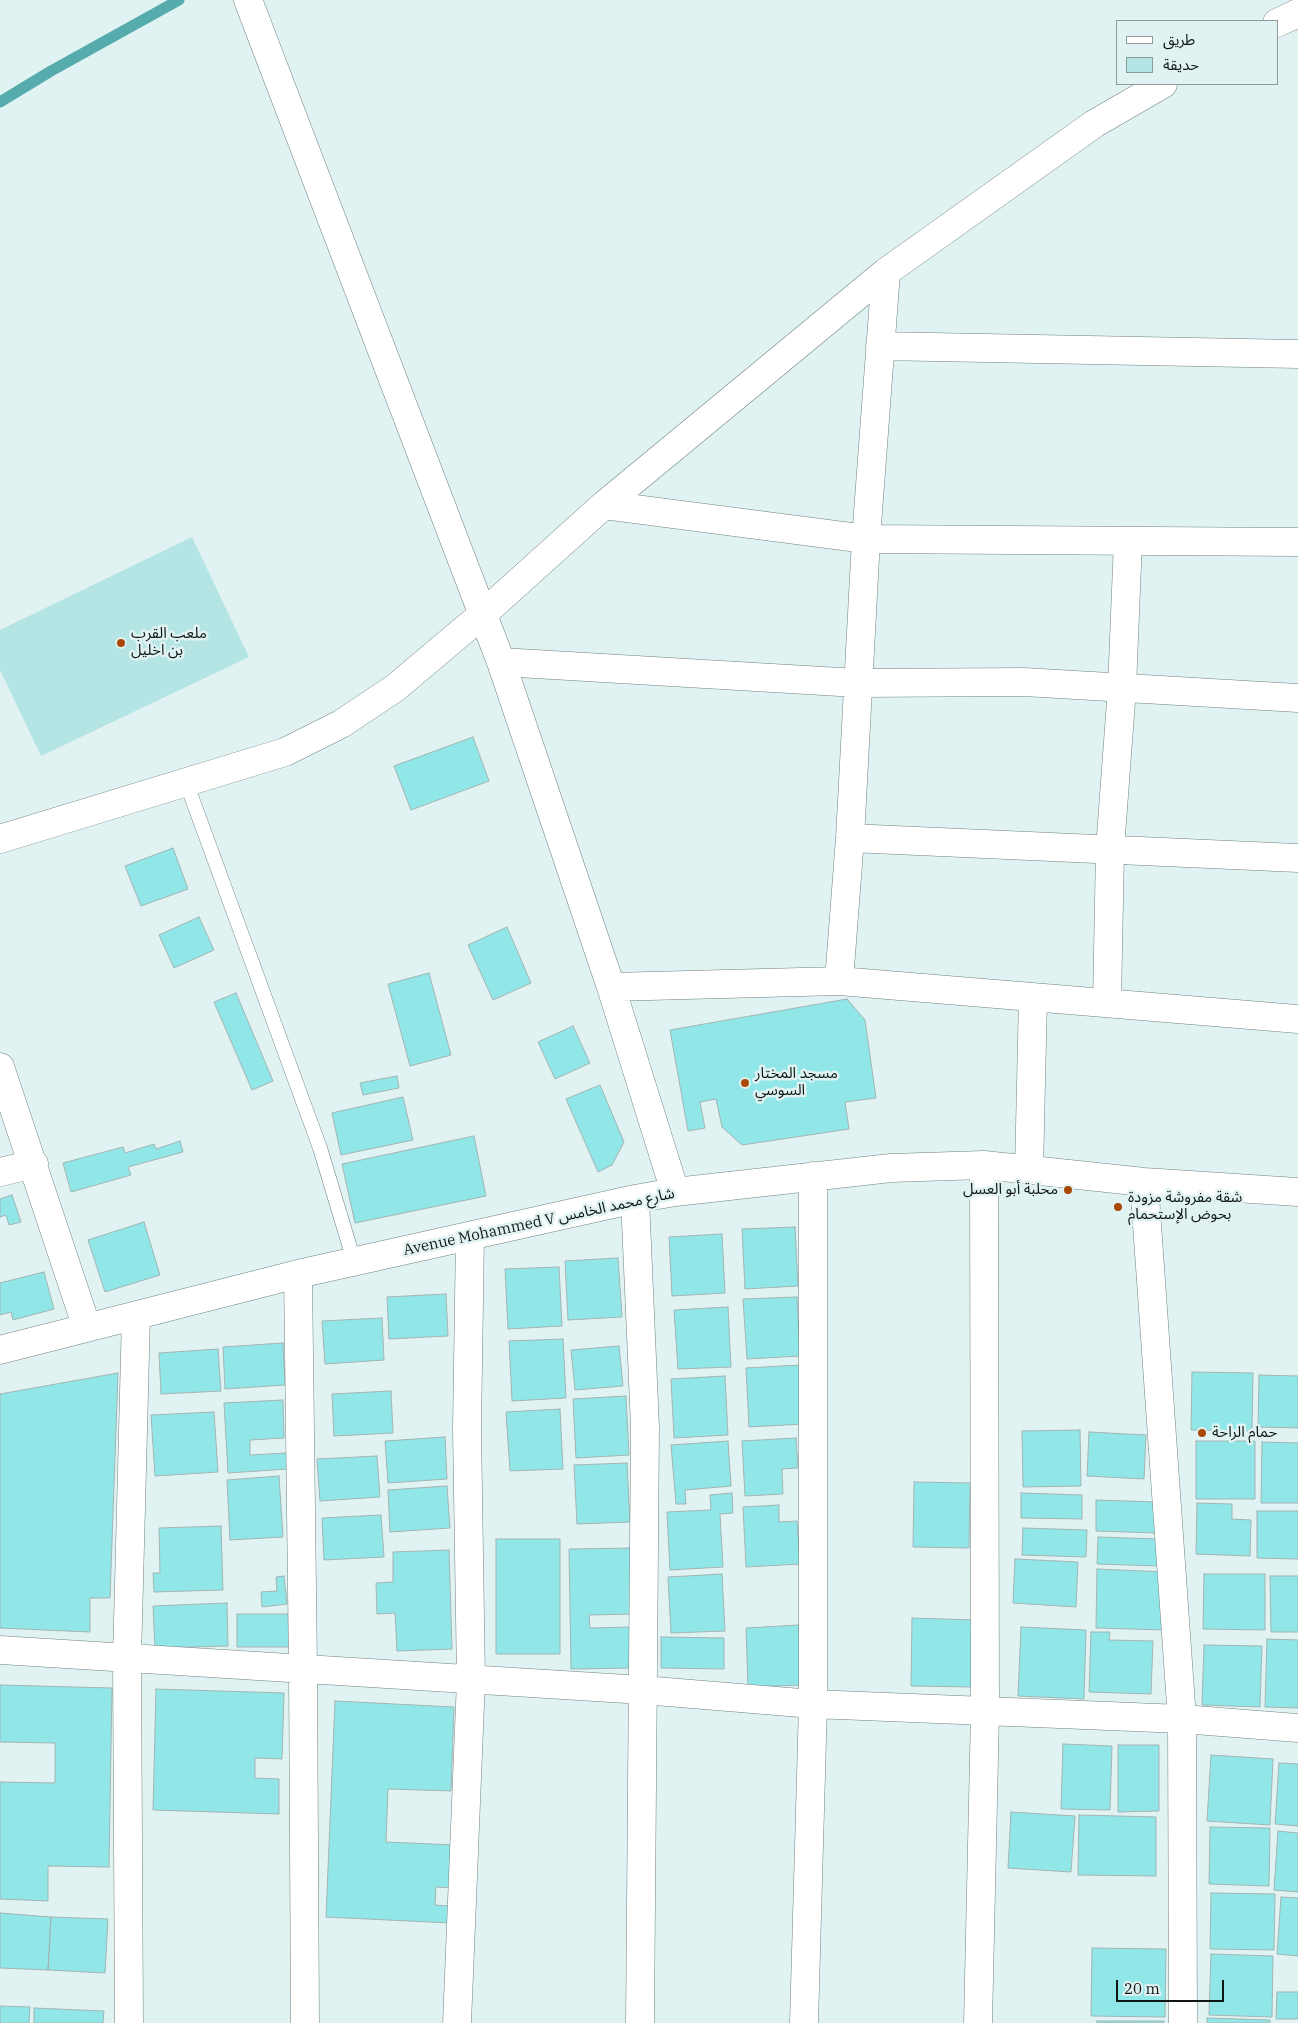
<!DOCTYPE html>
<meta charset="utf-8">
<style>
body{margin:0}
#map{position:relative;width:1298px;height:2023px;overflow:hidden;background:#e0f3f2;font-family:"IBM Plex Serif","Noto Sans Arabic",serif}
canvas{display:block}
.legend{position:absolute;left:1116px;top:20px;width:162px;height:65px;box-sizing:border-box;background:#e0f3f2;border:1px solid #8d9b9a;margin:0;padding:6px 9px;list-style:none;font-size:15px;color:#101616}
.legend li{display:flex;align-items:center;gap:10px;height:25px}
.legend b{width:25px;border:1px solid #8d9b9a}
.scale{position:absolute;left:1116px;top:1980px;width:108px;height:22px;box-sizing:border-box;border:2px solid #101616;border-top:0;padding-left:6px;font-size:15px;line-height:18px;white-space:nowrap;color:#101616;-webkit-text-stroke:4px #e0f3f2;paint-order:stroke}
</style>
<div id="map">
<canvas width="1298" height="2023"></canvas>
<ul class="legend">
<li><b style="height:6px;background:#fff"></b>طريق</li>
<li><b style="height:14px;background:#b4e5e4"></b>حديقة</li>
</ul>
<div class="scale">20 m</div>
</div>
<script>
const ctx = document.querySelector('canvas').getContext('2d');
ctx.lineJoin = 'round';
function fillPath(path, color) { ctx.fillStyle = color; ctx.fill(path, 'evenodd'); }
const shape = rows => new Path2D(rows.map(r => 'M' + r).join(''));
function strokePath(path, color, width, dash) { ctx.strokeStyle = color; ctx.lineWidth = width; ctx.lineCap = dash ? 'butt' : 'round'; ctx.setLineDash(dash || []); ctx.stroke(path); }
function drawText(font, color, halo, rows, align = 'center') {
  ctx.font = font + ' "IBM Plex Serif","Noto Sans Arabic",serif'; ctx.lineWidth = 5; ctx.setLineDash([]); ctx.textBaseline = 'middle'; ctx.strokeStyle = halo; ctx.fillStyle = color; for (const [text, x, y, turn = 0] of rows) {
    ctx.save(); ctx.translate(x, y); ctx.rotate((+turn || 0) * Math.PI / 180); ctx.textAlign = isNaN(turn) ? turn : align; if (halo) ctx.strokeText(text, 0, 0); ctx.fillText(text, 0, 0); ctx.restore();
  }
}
const green = shape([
 [192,537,249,657,41,756,0,670,0,630]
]);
const stream = shape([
 [0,102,51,71,179,0]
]);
const building = shape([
 [473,737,489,781,411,810,394,766,473,737],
 [173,848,188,889,141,906,125,866,173,848],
 [199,917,214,950,174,968,159,935,199,917],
 [507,927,531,983,493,1000,468,945,507,927],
 [429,973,451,1055,410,1066,388,984,429,973],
 [236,993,273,1081,252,1090,214,1002,236,993],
 [847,999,865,1020,876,1098,845,1102,849,1129,742,1145,722,1127,716,1099,700,1102,705,1128,688,1131,670,1030,847,999],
 [573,1026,590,1063,555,1079,538,1042,573,1026],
 [397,1076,399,1088,363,1095,360,1083,397,1076],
 [600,1085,624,1142,612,1165,598,1172,566,1099,600,1085],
 [403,1097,413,1140,341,1155,332,1113,403,1097],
 [474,1136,486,1196,355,1223,342,1164,474,1136],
 [180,1141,183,1152,128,1167,131,1175,71,1192,63,1163,123,1147,125,1153,154,1144,156,1149,180,1141],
 [12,1195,21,1222,9,1225,6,1215,0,1217,0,1199,12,1195],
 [144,1222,160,1275,105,1292,88,1240,144,1222],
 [795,1227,798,1286,745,1289,742,1229,795,1227],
 [722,1234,725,1293,672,1296,669,1237,722,1234],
 [618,1258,622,1317,568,1320,565,1261,618,1258],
 [559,1267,562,1326,508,1329,505,1269,559,1267],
 [44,1272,54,1309,13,1320,11,1312,0,1315,0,1283,44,1272],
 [446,1294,448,1336,389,1339,387,1297,446,1294],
 [797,1297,800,1356,747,1359,743,1299,797,1297],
 [728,1307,731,1367,678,1369,674,1310,728,1307],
 [382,1318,384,1360,325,1364,322,1321,382,1318],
 [563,1339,566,1398,512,1401,509,1341,563,1339],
 [283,1343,285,1385,225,1389,223,1347,283,1343],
 [619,1346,623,1386,575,1390,571,1350,619,1346],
 [218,1349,221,1391,161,1394,159,1353,218,1349],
 [800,1365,803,1424,749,1427,746,1368,800,1365],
 [1192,1372,1253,1373,1252,1431,1191,1430,1192,1372],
 [118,1373,110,1598,90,1598,90,1632,0,1628,0,1394,118,1373],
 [1259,1375,1298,1376,1298,1428,1258,1427,1259,1375],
 [725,1376,728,1435,674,1438,671,1379,725,1376],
 [391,1391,393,1433,334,1436,332,1394,391,1391],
 [626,1396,629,1455,576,1458,573,1399,626,1396],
 [283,1400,284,1438,250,1440,250,1455,287,1453,288,1469,228,1473,224,1403,283,1400],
 [560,1409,563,1469,510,1471,506,1412,560,1409],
 [214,1412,218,1472,155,1476,151,1415,214,1412],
 [1080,1430,1081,1486,1023,1487,1022,1431,1080,1430],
 [1089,1432,1146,1435,1144,1479,1087,1476,1089,1432],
 [445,1437,447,1479,388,1483,385,1441,445,1437],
 [796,1438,798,1468,782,1469,783,1494,745,1496,742,1441,796,1438],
 [728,1441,731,1486,685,1490,686,1504,676,1504,671,1445,728,1441],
 [1196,1441,1255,1441,1255,1499,1196,1499,1196,1441],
 [1262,1442,1298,1443,1298,1503,1261,1503,1262,1442],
 [377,1456,380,1497,320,1501,317,1459,377,1456],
 [627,1463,630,1522,577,1524,574,1465,627,1463],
 [279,1476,283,1537,230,1540,227,1480,279,1476],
 [914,1482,970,1483,969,1548,913,1547,914,1482],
 [447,1486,450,1528,390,1532,388,1490,447,1486],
 [732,1493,733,1513,720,1514,723,1567,670,1570,667,1512,711,1510,710,1495,732,1493],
 [1021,1493,1082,1495,1082,1519,1021,1518,1021,1493],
 [1096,1500,1157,1502,1156,1533,1096,1531,1096,1500],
 [1197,1503,1232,1504,1232,1519,1251,1520,1250,1556,1196,1554,1197,1503],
 [779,1505,779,1522,797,1521,800,1564,746,1567,743,1507,779,1505],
 [1257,1511,1298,1511,1298,1559,1257,1558,1257,1511],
 [381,1515,384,1557,324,1560,322,1518,381,1515],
 [221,1526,223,1590,154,1592,153,1573,160,1573,159,1528,221,1526],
 [1023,1528,1087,1530,1086,1557,1022,1555,1023,1528],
 [1098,1537,1159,1539,1159,1566,1097,1564,1098,1537],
 [496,1539,560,1539,560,1654,496,1654,496,1539],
 [633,1548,634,1614,589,1615,590,1628,630,1627,631,1668,571,1669,569,1549,633,1548],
 [449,1550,452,1649,397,1651,395,1613,377,1614,376,1583,393,1582,393,1552,449,1550],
 [1015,1559,1078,1562,1076,1607,1013,1603,1015,1559],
 [1097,1569,1167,1572,1165,1630,1096,1628,1097,1569],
 [722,1574,725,1631,671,1633,668,1577,722,1574],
 [1204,1574,1265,1574,1265,1630,1203,1629,1204,1574],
 [284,1576,287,1604,262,1607,261,1592,277,1591,276,1577,284,1576],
 [1270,1576,1298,1576,1298,1632,1271,1632,1270,1576],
 [227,1603,228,1646,155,1648,153,1606,227,1603],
 [237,1614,288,1614,289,1647,237,1647,237,1614],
 [912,1618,975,1620,973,1687,911,1686,912,1618],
 [799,1625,802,1685,748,1687,746,1628,799,1625],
 [1021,1627,1086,1630,1084,1699,1018,1696,1021,1627],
 [1091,1632,1110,1632,1109,1640,1153,1641,1151,1694,1089,1692,1091,1632],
 [661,1637,724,1638,724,1669,661,1668,661,1637],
 [1267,1639,1298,1640,1298,1708,1265,1707,1267,1639],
 [1204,1645,1262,1646,1260,1707,1202,1705,1204,1645],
 [0,1685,112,1688,109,1867,48,1866,48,1901,0,1899,0,1782,55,1783,55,1743,0,1742,0,1685],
 [156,1689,284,1693,282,1759,255,1758,255,1778,279,1779,279,1814,153,1810,156,1689],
 [335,1701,454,1707,451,1791,388,1789,386,1842,456,1845,454,1888,436,1887,435,1905,450,1906,450,1923,326,1917,335,1701],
 [1063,1744,1112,1746,1110,1810,1061,1809,1063,1744],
 [1118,1745,1159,1745,1159,1811,1118,1812,1118,1745],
 [1211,1755,1273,1759,1270,1825,1207,1821,1211,1755],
 [1279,1763,1298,1764,1298,1826,1275,1824,1279,1763],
 [1011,1812,1075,1816,1071,1872,1008,1868,1011,1812],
 [1079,1815,1156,1817,1156,1876,1078,1875,1079,1815],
 [1210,1827,1270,1828,1269,1886,1209,1884,1210,1827],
 [1278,1831,1298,1833,1298,1892,1274,1890,1278,1831],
 [1211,1893,1275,1894,1274,1950,1210,1949,1211,1893],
 [1281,1897,1298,1898,1298,1956,1277,1954,1281,1897],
 [0,1913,51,1917,48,1970,0,1968,0,1913],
 [51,1917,108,1919,105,1973,48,1970,51,1917],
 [1092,1948,1166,1949,1165,2017,1091,2016,1092,1948],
 [1211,1954,1273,1956,1272,2017,1209,2015,1211,1954],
 [1277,1992,1298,1992,1298,2019,1276,2019,1277,1992],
 [0,2006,30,2007,29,2023,0,2023,0,2006],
 [34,2008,104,2011,103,2023,34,2023,34,2008],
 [1207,2018,1270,2020,1270,2023,1207,2023,1207,2018],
 [1097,2021,1164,2021,1164,2023,1097,2023,1097,2021]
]);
const service = shape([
 [186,782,320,1148,354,1261]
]);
const minor = shape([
 [248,0,501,662,611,987,675,1192],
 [1277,23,1298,13],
 [880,346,1298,354],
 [604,505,866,539,1298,542],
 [501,662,857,683,1024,682,1298,698],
 [850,838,1298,858],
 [0,839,285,752,341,724,395,688,483,614,604,505,886,272,1094,124,1163,84],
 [839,981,850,838,866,539,886,272],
 [611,987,839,981,1298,1019],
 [1107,1003,1110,849,1122,688,1128,541],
 [0,1067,87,1328],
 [1029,1170,1033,997],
 [0,1172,34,1164],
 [1144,1182,1182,1719,1183,2023],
 [635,1199,645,1427,640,2023],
 [298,1274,303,1668,305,2023],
 [0,1350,298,1274,635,1199,675,1192,891,1168,984,1165,1144,1182,1298,1192],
 [0,1650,643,1690,813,1704,1182,1719,1298,1728],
 [129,2023,127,1659,136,1316],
 [457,2023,471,1680,467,1429,470,1236],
 [804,2023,813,1704,813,1176],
 [978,2023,985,1712,984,1165]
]);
const markers = [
 [121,643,5,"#aa4809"],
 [745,1083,5,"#aa4809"],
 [1068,1190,5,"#aa4809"],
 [1118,1207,5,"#aa4809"],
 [1202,1433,5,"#aa4809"]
];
const poiNames = [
 ["ملعب القرب",131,634],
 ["بن اخليل",131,651],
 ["مسجد المختار",755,1074],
 ["السوسي",755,1091],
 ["محلبة أبو العسل",1058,1190,"right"],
 ["شقة مفروشة مزودة",1128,1198],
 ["بحوض الإستحمام",1128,1215],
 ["حمام الراحة",1212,1433]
];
const streetNames = [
 ["Avenue Mohammed V شارع محمد الخامس",539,1222,-12]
];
fillPath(green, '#b4e5e4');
strokePath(stream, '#56acac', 11);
fillPath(building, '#91e7e7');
strokePath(building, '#a2b4b3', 1);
strokePath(service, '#718282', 15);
strokePath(minor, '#718282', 29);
strokePath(service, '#fff', 14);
strokePath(minor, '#fff', 28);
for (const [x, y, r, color] of markers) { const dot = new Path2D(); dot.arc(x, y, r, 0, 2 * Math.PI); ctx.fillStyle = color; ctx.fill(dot); strokePath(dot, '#e0f3f2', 2); }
drawText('15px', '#101616', '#e0f3f2', poiNames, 'left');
drawText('15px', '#101616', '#e0f3f2', streetNames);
</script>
